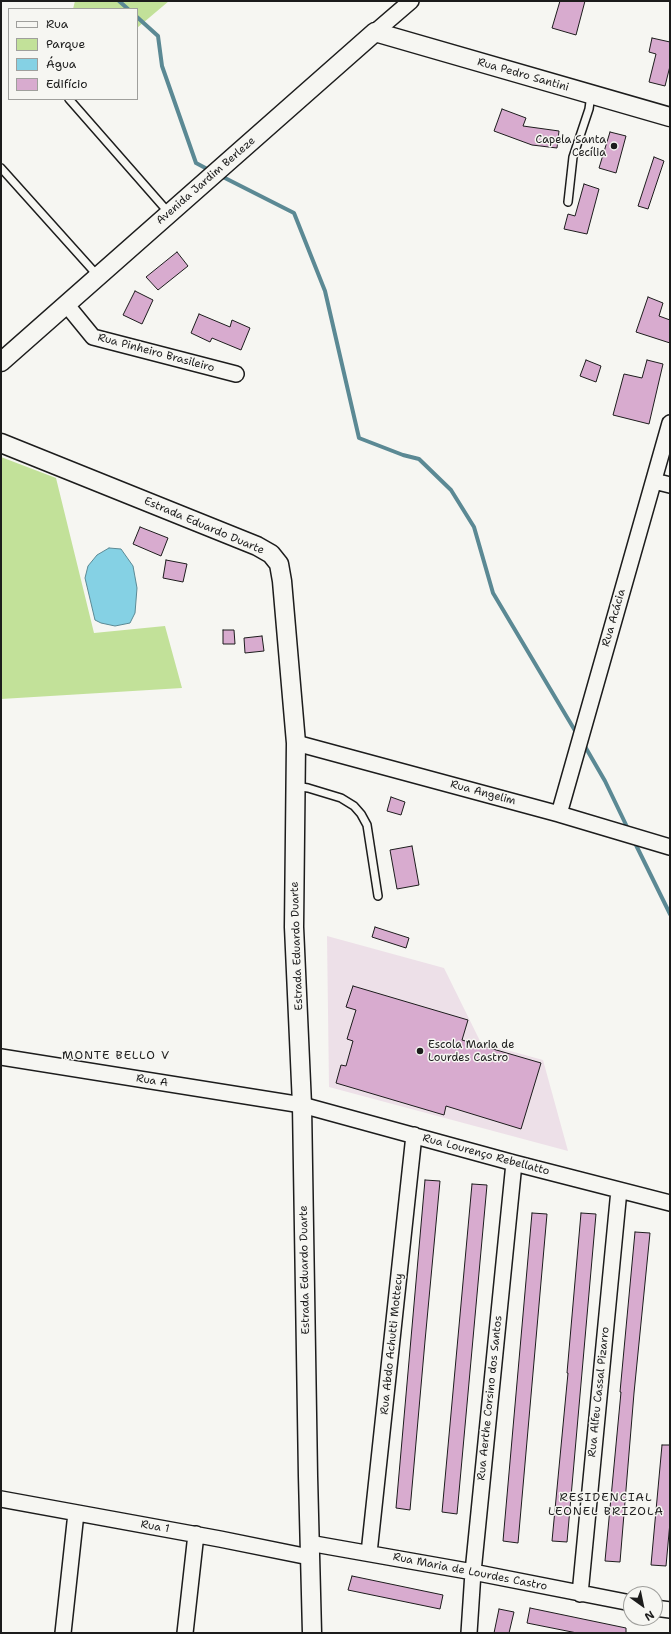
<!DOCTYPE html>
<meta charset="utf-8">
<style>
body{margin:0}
#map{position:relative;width:671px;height:1634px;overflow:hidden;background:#f6f6f2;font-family:"Shantell Sans",sans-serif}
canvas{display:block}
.frame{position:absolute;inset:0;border:2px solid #1c1c1c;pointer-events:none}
.legend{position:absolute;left:8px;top:8px;width:130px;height:92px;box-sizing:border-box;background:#f6f6f2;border:1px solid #9f9f9c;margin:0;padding:5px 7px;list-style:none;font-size:12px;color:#1c1c1c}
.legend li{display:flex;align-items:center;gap:8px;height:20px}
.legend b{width:20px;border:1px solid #9f9f9c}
.north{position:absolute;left:623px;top:1586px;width:40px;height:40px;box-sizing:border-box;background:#f6f6f2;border:1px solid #9f9f9c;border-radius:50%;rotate:147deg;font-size:11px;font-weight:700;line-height:16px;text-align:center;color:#1c1c1c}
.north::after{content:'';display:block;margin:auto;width:14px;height:18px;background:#1c1c1c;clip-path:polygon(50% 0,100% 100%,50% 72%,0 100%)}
</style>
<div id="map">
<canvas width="671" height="1634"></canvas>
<div class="frame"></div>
<ul class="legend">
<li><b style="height:5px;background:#f6f6f2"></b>Rua</li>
<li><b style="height:11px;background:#c2e199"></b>Parque</li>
<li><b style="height:11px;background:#85d1e4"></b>Água</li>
<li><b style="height:11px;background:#d8abcf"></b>Edifício</li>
</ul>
<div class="north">N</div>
</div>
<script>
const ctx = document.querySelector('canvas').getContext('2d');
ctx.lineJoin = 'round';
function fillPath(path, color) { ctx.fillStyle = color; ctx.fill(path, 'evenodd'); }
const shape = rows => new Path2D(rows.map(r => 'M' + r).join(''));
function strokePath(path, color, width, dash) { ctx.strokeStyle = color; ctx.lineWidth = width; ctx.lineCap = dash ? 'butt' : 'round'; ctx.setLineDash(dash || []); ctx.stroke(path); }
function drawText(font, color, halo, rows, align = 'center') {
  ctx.font = font + ' "Shantell Sans",sans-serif'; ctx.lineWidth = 3; ctx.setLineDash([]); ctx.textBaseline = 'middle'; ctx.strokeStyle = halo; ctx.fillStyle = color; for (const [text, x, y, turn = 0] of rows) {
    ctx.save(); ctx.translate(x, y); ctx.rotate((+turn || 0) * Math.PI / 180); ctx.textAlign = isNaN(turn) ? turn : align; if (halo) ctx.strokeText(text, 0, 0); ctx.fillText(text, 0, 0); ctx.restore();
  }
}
const built = shape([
 [327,936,444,968,481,1043,543,1060,568,1151,329,1087]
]);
const green = shape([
 [75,1,169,1,137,28,137,9,73,9],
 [1,457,56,478,94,633,165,626,182,688,1,699]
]);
const water = shape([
 [109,548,121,549,133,566,137,588,135,613,130,623,115,626,101,623,95,620,85,578,88,566,97,555,109,548]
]);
const stream = shape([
 [119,1,128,9],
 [137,17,158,36,162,66,196,163,211,171],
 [219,175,294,213,325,291,359,438,403,455,419,459,451,490,474,527,493,593,577,734],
 [583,743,605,781,629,831],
 [634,841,670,914]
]);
const building = shape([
 [560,1,585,1,576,35,552,28,560,1],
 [652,38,670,42,670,66,665,86,649,82,656,54,649,52,652,38],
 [502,109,526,118,523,126,559,131,557,148,532,145,494,131,502,109],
 [610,132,626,136,616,173,599,168,610,132],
 [654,157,664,161,648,209,638,206,654,157],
 [584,184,599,189,587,234,564,229,568,214,575,216,584,184],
 [177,252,188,266,158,290,146,277,177,252],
 [135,291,153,300,142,324,123,315,135,291],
 [648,297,663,303,659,316,670,320,670,343,636,332,648,297],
 [199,314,230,327,232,320,250,328,241,350,212,338,210,342,191,333,199,314],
 [586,360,601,366,596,382,580,376,586,360],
 [647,360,663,364,649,424,613,415,624,374,642,378,647,360],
 [140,527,168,538,161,556,133,544,140,527],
 [166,560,187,564,183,582,163,578,166,560],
 [223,630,234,630,235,644,223,644,223,630],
 [262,636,264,651,245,653,244,638,262,636],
 [391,797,405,802,401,815,387,811,391,797],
 [412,846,419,885,397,889,390,850,412,846],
 [375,927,409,938,406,948,372,937,375,927],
 [353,986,468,1020,462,1040,541,1063,521,1129,446,1106,444,1115,336,1083,341,1065,346,1066,353,1041,347,1039,356,1010,346,1007,353,986],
 [425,1180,440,1181,425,1341,410,1510,396,1508,425,1180],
 [472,1184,487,1185,457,1514,442,1512,472,1184],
 [532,1213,547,1214,518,1543,503,1541,532,1213],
 [581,1213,596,1214,567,1542,552,1541,568,1373,567,1373,581,1213],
 [635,1232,650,1233,634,1393,620,1562,605,1561,621,1392,620,1392,635,1232],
 [662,1445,670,1445,670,1522,666,1566,651,1565,662,1445],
 [352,1576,443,1595,440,1609,348,1590,352,1576],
 [530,1608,626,1628,626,1633,577,1633,527,1623,530,1608],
 [499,1609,514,1612,509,1633,494,1633,499,1609]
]);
const service = shape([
 [69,99,169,213],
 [1,168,98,276],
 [568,202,573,157,589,109,591,95],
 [295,786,308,788,341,798,354,806,361,814,367,825,378,896]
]);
const minor = shape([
 [375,32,411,1],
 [66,304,93,337,236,374],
 [654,481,670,485],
 [296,743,559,814,670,847],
 [559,814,670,423],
 [1,1057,302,1105,514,1163,670,1203],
 [1,1499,220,1539,309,1557],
 [309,1543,473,1572,631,1603],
 [369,1553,414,1135],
 [580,1594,619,1190],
 [655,1608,670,1610],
 [63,1633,76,1513],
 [185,1633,196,1534],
 [469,1633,473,1572,514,1163]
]);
const tertiary = shape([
 [1,362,375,32,670,117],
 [1,443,257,546,271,554,279,564,282,581,296,743,294,927,302,1105,308,1476,312,1633]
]);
const markers = [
 [614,146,4,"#1c1c1c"],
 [420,1051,4,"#1c1c1c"]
];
const streetNames = [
 ["Rua Pedro Santini",523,75,16],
 ["Avenida Jardim Berleze",206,181,-41],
 ["Rua Pinheiro Brasileiro",156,353,15],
 ["Estrada Eduardo Duarte",204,526,23],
 ["Rua Acácia",614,618,-74],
 ["Rua Angelim",483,793,15],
 ["Estrada Eduardo Duarte",297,946,-92],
 ["Rua A",152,1081,9],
 ["Rua Lourenço Rebellatto",486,1155,15],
 ["Estrada Eduardo Duarte",305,1270,-91],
 ["Rua Abdo Achutti Mottecy",392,1344,-84],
 ["Rua Alfeu Cassal Pizarro",599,1392,-84],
 ["Rua Aerthe Corsino dos Santos",490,1398,-84],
 ["Rua 1",155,1527,10],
 ["Rua Maria de Lourdes Castro",470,1572,11]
];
const poiNames = [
 ["Capela Santa",606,140],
 ["Cecília",606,153],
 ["Escola Maria de",428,1045,"left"],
 ["Lourdes Castro",428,1058,"left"]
];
const neighbourhoodNames = [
 ["MONTE BELLO V",116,1056],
 ["RESIDENCIAL",606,1498],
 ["LEONEL BRIZOLA",606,1512]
];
fillPath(built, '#ede0e8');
fillPath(green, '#c2e199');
fillPath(water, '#85d1e4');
strokePath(water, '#5b8994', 1);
strokePath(stream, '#5b8994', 4);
fillPath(building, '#d8abcf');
strokePath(building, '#1c1c1c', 1);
strokePath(service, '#1c1c1c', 10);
strokePath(minor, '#1c1c1c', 18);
strokePath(tertiary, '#1c1c1c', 21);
strokePath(service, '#f6f6f2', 7);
strokePath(minor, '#f6f6f2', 15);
strokePath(tertiary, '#f6f6f2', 18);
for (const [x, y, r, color] of markers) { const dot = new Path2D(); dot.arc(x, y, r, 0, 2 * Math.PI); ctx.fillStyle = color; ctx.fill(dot); strokePath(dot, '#f6f6f2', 1.5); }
drawText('11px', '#1c1c1c', '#f6f6f2', streetNames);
drawText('11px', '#1c1c1c', '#f6f6f2', poiNames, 'right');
ctx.letterSpacing = '1px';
drawText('12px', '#1c1c1c', '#f6f6f2', neighbourhoodNames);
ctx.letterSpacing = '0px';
</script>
